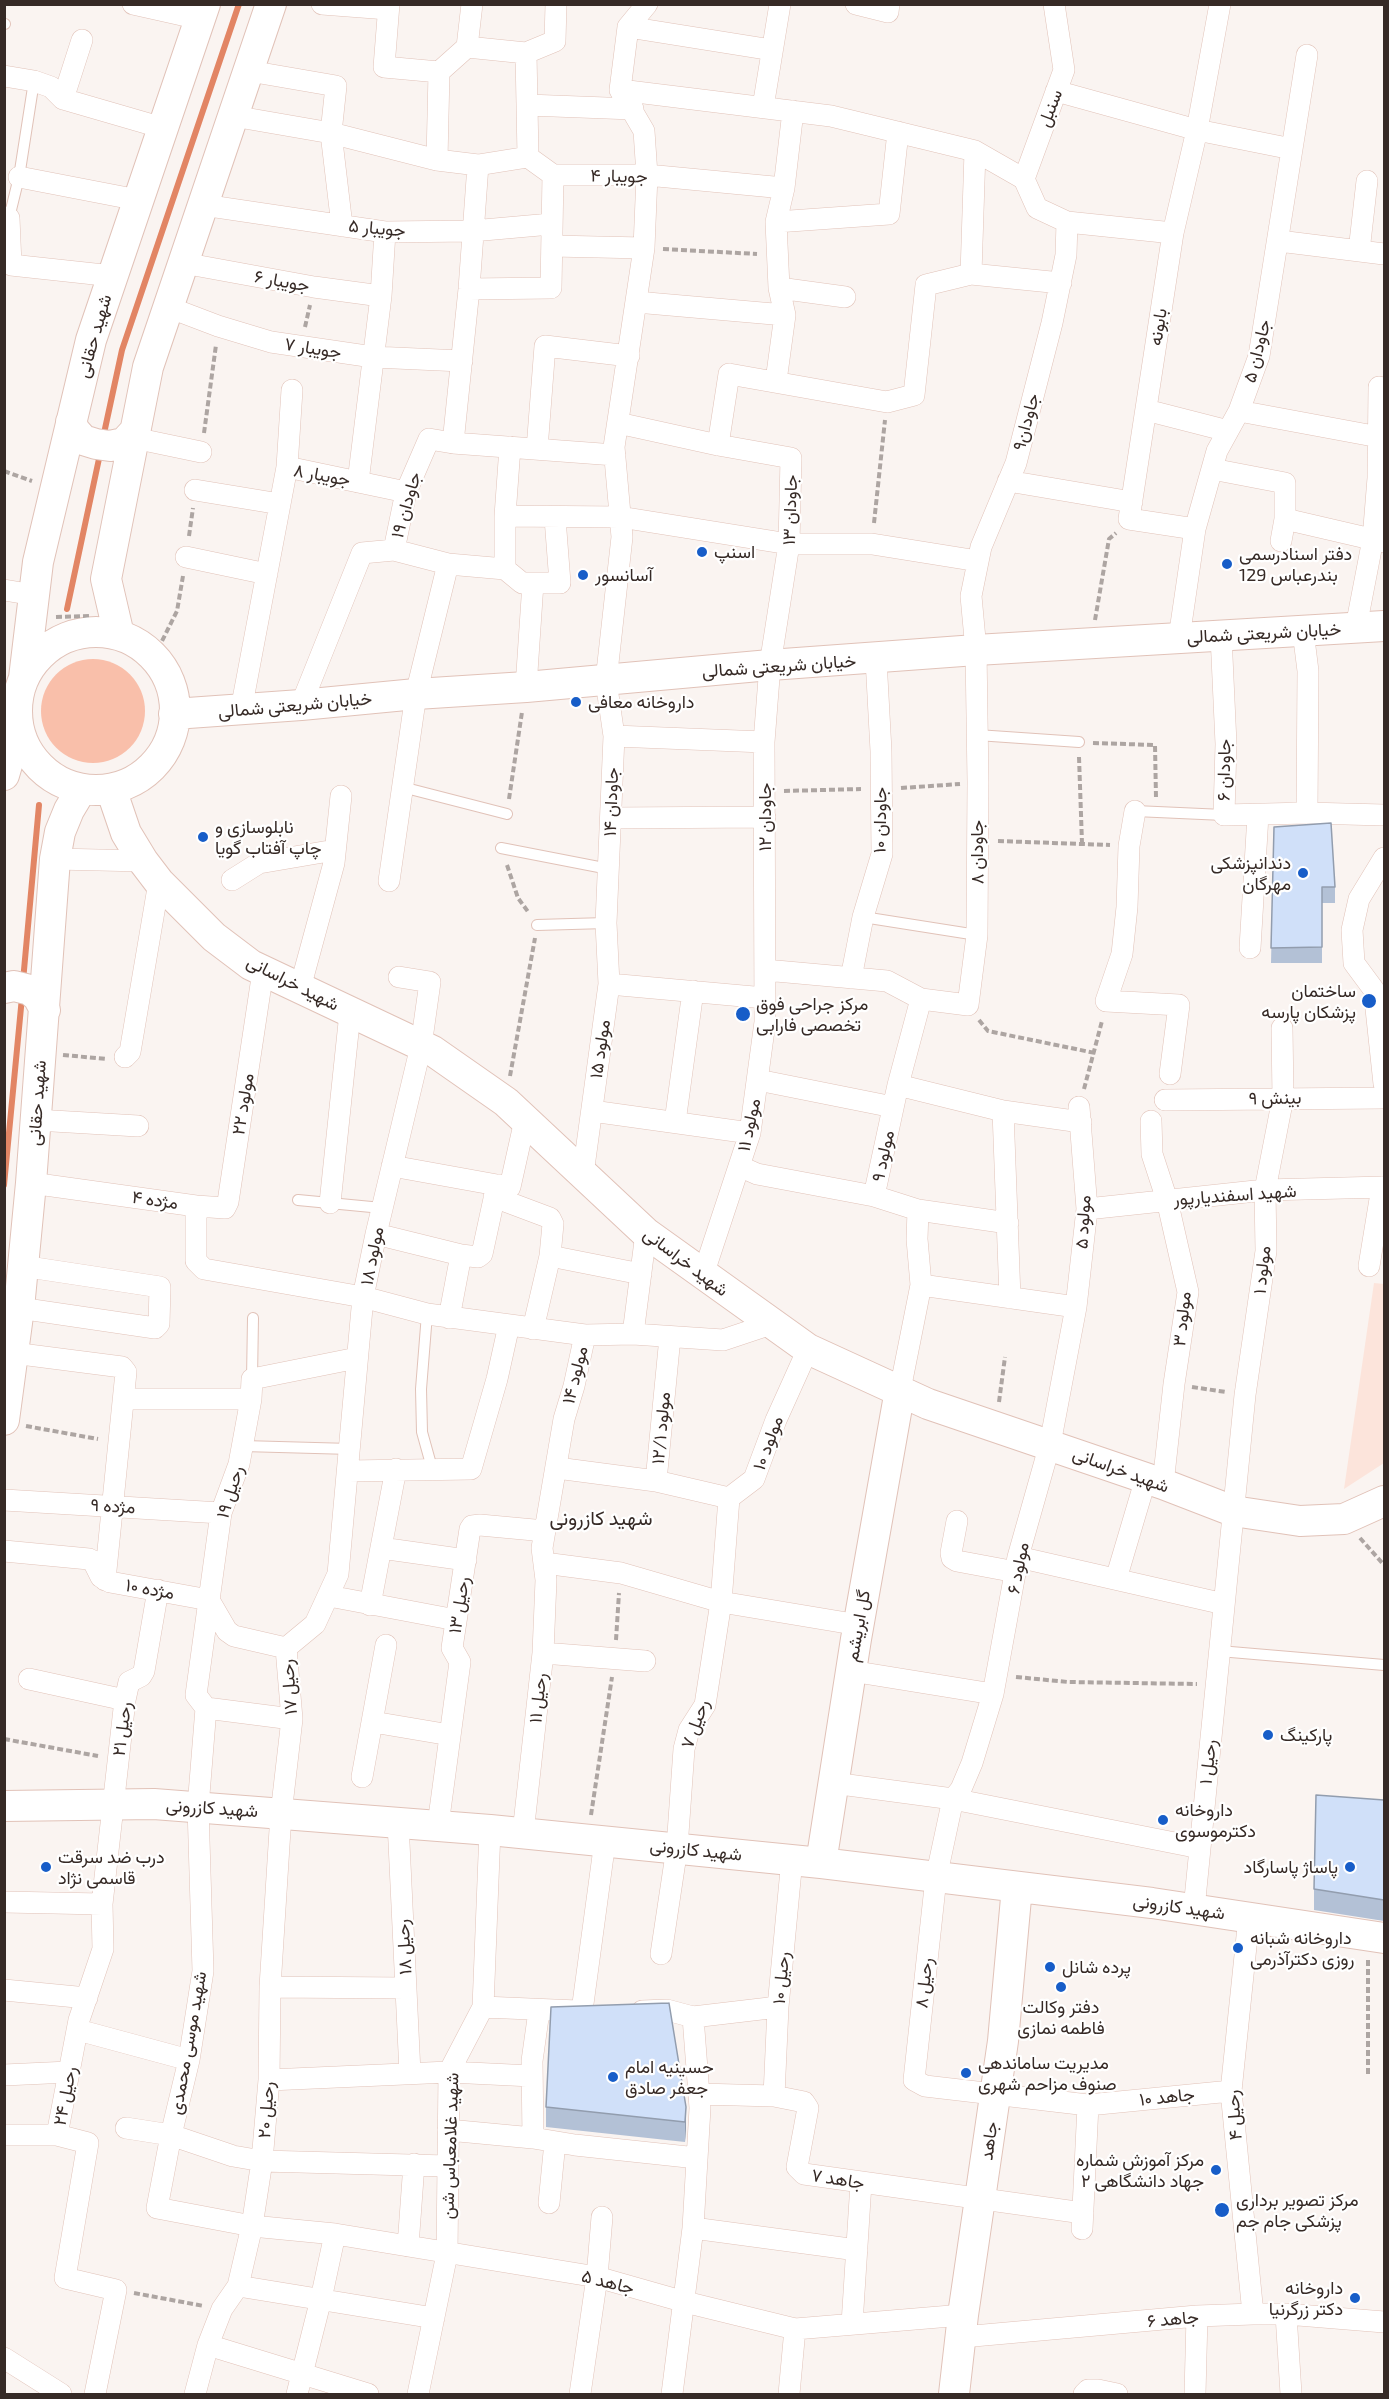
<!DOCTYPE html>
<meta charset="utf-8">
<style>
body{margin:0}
#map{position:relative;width:1389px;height:2399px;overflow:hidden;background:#faf4f1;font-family:"Exo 2",sans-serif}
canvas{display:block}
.frame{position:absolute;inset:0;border:6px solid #362a26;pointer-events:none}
</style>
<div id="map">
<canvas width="1389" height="2399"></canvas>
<div class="frame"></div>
</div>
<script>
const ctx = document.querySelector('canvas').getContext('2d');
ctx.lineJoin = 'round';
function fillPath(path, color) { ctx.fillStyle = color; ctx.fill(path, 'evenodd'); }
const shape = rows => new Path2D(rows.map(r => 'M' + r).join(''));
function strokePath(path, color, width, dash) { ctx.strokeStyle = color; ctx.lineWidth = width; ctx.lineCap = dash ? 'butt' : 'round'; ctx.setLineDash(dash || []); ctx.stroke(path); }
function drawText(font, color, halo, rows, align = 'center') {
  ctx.font = font + ' "Exo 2",Vazirmatn,sans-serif'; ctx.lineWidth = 4.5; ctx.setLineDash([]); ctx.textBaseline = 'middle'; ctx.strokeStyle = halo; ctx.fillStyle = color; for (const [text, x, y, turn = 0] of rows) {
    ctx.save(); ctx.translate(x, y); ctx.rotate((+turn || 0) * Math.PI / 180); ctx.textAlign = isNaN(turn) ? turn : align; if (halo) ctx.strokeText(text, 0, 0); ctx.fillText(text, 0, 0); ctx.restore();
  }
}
const built = shape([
 [1374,1283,1384,1284,1384,1463,1344,1489]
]);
const green = shape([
 '41 711a52 52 0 1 1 104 0a52 52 0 1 1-104 0Z'
]);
const stream = shape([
 [103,438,122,350,239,4],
 [67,609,100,454],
 [23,981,39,805],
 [4,1185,22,997]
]);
const path = shape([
 [663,249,757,254],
 [305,327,310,305],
 [204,433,216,345],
 [4,471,32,481],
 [874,523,885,420],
 [189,536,193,508],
 [56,617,90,616],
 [1095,620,1109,539,1116,533],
 [154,657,177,611,183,576],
 [1093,743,1155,745,1156,798],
 [1079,757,1082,843],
 [901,788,960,784],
 [784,791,861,789],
 [509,799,522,712],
 [998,841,1110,845],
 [507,865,518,898,529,913],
 [979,1020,988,1031,1095,1053],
 [63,1055,107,1059],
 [510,1076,535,938],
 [1084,1089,1102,1021],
 [1192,1387,1226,1392],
 [999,1402,1005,1357],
 [26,1426,98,1439],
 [1360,1538,1384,1565],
 [616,1640,619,1593],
 [1016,1677,1068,1682,1197,1684],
 [4,1739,98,1756],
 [591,1815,612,1677],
 [1368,1960,1368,2074],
 [134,2293,204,2306]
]);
const lane = shape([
 [4,24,5,24],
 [9,218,19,177,34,81],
 [977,735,1079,742],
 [402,787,507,814],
 [1135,811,1224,815],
 [501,848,609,869],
 [863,917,977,935],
 [537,925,606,923],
 [298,1200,382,1208],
 [427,1314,421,1389,422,1432,432,1468],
 [252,1379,253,1318],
 [243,1446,351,1449],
 [1219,1651,1384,1665]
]);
const street = shape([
 [133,4,200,19],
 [322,4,388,9],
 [389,4,384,67,439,72],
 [856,4,888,12,889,4],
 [628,27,772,50],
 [467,47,526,53],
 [249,71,336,86,331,133,342,226],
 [4,76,34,81,51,87,63,99,163,128],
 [620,90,831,116,975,151,1024,179],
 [1056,91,1197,130,1292,149],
 [63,99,82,40],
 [527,105,633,109],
 [763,107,780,4],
 [233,116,331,133,437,160,478,165,528,157,553,175,647,175,784,188,776,222,889,214,898,132],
 [528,157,526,53,555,41,556,4],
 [437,160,439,72,467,47,472,4],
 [19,177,138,200],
 [784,188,793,111],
 [203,205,385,232,472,231,551,224],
 [4,217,9,218,11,265,113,276],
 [776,222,779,288,785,315,776,381],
 [1067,222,1173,233],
 [1279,241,1384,254],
 [552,246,644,248],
 [1359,251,1367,181],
 [183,263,314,287,381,296],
 [971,274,975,151],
 [779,288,845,297],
 [469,289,551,288,553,175],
 [636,302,785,315],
 [168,307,218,326,271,342,373,357,462,361],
 [1146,410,1228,431],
 [1239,411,1379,437],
 [618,423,718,445,791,458,789,544,770,665,764,742,765,1022,750,1133,703,1275],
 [134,438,201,452],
 [453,443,615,455],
 [718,445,729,374,887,402,914,395,926,285,971,274,1061,283],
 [537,449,545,346,629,356],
 [287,467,292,390],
 [1212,469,1285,483,1285,519,1281,541],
 [1008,481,1132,502],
 [358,482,381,296,385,232],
 [195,490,280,504,287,467,406,492],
 [505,516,510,447],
 [1285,519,1384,542],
 [1195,529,1129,519,1173,233,1197,130,1220,4],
 [186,557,267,574],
 [448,564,505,569,505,516,620,517,789,544,872,544,978,561],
 [505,569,522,583,560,583,555,518],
 [4,590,34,595],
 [1356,627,1373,539,1378,478,1379,387],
 [1303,631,1308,671,1307,813],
 [1221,635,1226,744,1224,815,1307,813,1384,815],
 [1179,638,1195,529,1217,451,1239,411,1259,356,1307,55],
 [526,687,533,583],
 [301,705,362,553,394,550],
 [241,710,280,504],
 [614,736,764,742],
 [1135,811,1129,846,1127,907,1122,954,1106,1001,1179,1005,1170,1074],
 [611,818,765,817],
 [1384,858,1359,899,1352,930,1354,963,1374,990,1384,1084],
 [55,859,143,861],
 [232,880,259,863,335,850],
 [389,881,416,694,448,564,394,550,406,492,429,439,453,443,469,289,478,165],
 [1250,948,1258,815],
 [765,970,887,981,921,999,968,1005,977,935,978,782,976,650,971,596,981,547,1016,463,1052,323,1066,255,1067,222,1037,208,1024,179,1064,70,1054,4],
 [851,978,863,917,882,854,881,751,876,659],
 [609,984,765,998],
 [300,988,334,863,341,796],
 [125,1057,130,1052,159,882],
 [758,1080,893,1107],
 [898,1085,1003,1111,1081,1122],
 [1165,1100,1384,1098],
 [1079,1107,1087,1209,1076,1307,1050,1444,1018,1557,993,1694,972,1763,961,1789,953,1799,936,1878,914,2080,925,2086,1088,2105,1231,2091],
 [592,1111,750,1133],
 [1003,1111,1010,1298],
 [36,1120,138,1126],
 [1151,1121,1152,1154,1167,1200,1188,1292,1174,1384,1163,1484],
 [675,1122,693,991],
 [392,1166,497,1185],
 [739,1166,757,1174,874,1196],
 [583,1174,609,984,606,923,614,736,606,681,622,537,614,447,644,248,647,175,644,131,620,90,628,27,647,4],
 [31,1183,196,1206,196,1261,204,1269,363,1297,427,1314,585,1335],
 [494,1197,550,1218,553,1224,550,1256,533,1329],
 [330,1203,350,1013],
 [196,1206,225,1208,228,1202,263,971],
 [1087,1209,1265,1190,1384,1187],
 [918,1210,1008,1223],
 [376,1234,461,1255],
 [550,1256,641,1274],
 [1369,1266,1382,1187],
 [921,1285,1076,1307],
 [19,1308,155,1328,159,1324,160,1287,22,1266],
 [449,1318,461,1255,478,1257,482,1254,497,1185,510,1187,525,1120],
 [633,1334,723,1340,771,1324],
 [670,1337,656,1481,729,1498],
 [13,1353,122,1367,126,1372,105,1580],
 [357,1358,252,1379,251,1399,239,1464,221,1513,196,1695,206,1708,198,1807,203,1971,189,2060,171,2135,157,2208,252,2226,335,2234,597,2277,685,2302,795,2329,963,2315],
 [900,1390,921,1285,917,1239,918,1210,874,1196,898,1085,921,999],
 [124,1399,251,1399],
 [557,1468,656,1481],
 [349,1471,471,1469,497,1379,509,1325],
 [4,1500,221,1513],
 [957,1521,951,1553,952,1558,957,1561,1016,1572],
 [381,1548,466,1560],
 [4,1551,89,1559,93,1561,101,1577,110,1582,209,1600,227,1631,234,1636,286,1648],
 [1018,1557,1224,1604],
 [544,1563,621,1573,721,1602,859,1625],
 [1116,1579,1146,1478],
 [329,1596,456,1620],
 [370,1605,396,1469],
 [543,1653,645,1661],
 [851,1671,993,1694],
 [29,1679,125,1700],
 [206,1708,292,1719],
 [373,1722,450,1735],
 [362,1777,386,1645],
 [833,1783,953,1799,1200,1848],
 [398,1822,410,2073],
 [438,1825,460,1662,452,1648,470,1529,472,1526,480,1525,545,1531],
 [523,1833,543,1653,546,1580,542,1548,564,1419,574,1386,585,1335,633,1334,646,1233],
 [4,1902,102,1904],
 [1194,1909,1245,1395,1266,1251,1265,1190,1283,1098,1282,1028],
 [1249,1917,1231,2091,1253,2314],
 [661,1954,677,1848,684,1749,689,1730,705,1705,721,1602,729,1498,754,1479,776,1420,808,1349],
 [270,1987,406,1988],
 [4,1990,87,1998],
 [483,2007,578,2011],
 [539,2011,532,2061,533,2138,575,2145,697,2158],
 [582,2011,605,1841],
 [642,2011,667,2010,693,2017,700,2108,693,2228,672,2394],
 [693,2017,778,2007],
 [78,2030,189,2060],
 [4,2075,69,2072],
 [269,2080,449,2072,532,2076],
 [699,2094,774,2096,804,2102,808,2108,797,2167,804,2174,1083,2213],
 [774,2096,778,2007,792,1859],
 [126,2128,171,2135,233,2156,262,2161,447,2166],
 [448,2130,533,2138],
 [4,2135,57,2135],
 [549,2203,555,2142],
 [693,2228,857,2250],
 [1082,2229,1088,2105],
 [408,2246,414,2164],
 [238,2286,434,2318],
 [1286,2314,1291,2394],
 [852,2324,861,2183],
 [962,2337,1197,2316,1253,2314,1286,2314,1384,2322],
 [208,2345,368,2394],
 [4,2358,61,2394],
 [95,2394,116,2290,65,2278,88,2143,57,2135,79,2020,103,1949,102,1904,125,1700,129,1682,141,1676,144,1671,158,1590],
 [195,2394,208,2345,222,2309,238,2286,252,2226,262,2161,269,2080,270,1987,281,1814,292,1719,286,1648,315,1624,338,1574,363,1297,376,1234,421,1046,430,982,399,977],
 [297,2394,321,2299,335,2234],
 [418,2394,447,2254,449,2072,483,2007,490,1830],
 [580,2394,597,2277,602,2217],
 [789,2394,795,2329],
 [1084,2394,1088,2390,1098,2390,1117,2394],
 [1195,2394,1197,2316]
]);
const secondary = shape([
 [71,422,75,431,83,440,96,444,110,446,124,443,135,431],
 '17 711a79 79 0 1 1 158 0a79 79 0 1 1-158 0Z',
 [119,635,106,579,148,367,271,4],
 [24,678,38,562,91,340,205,4],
 [174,714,301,705,416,694,526,687,770,665,976,650,1384,626],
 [4,775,18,727],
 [111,789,126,833,143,861,159,882,214,937,251,965,433,1051,506,1102,646,1233,808,1349,928,1404,1163,1484,1233,1511,1300,1521,1344,1519,1384,1501],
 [4,988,14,986,30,990,38,997,45,1010],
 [4,1420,19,1308,31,1183,55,859,60,832,69,810,81,790],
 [4,1806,154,1804,490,1830,821,1863,1152,1903,1384,1938],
 [821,1863,856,1639,900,1390],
 [954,2394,963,2315,1003,2041,1017,1887]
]);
const wall = shape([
 [1274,827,1335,887,1335,903,1322,903,1322,963,1271,963],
 [1384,1800,1384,1921,1314,1910,1314,1889],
 [669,2003,686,2128,685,2142,546,2127,546,2107]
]);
const shadedWall = shape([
 [686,2107,686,2128,685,2142,685,2122]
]);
const building = shape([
 [1331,823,1335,887,1322,887,1322,947,1271,948,1274,827,1331,823],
 [1316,1795,1384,1800,1384,1900,1314,1889,1316,1795],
 [669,2003,686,2107,685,2122,546,2107,551,2007,669,2003]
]);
const markers = [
 [702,552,6,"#175dc8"],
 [1227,564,6,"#175dc8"],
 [583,575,6,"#175dc8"],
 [576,702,6,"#175dc8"],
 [203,837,6,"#175dc8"],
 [1303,873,6,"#175dc8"],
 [1369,1001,8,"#175dc8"],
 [743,1014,8,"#175dc8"],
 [1268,1735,6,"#175dc8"],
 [1163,1820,6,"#175dc8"],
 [46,1867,6,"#175dc8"],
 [1350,1867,6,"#175dc8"],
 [1238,1948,6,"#175dc8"],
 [1050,1967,6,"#175dc8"],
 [1061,1987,6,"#175dc8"],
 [966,2073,6,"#175dc8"],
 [613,2077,6,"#175dc8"],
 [1216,2170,6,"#175dc8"],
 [1222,2210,8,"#175dc8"],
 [1355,2298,6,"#175dc8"]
];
const streetNames = [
 ["سنبل",1050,108,-69],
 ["جویبار ۴",619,176,1],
 ["جویبار ۵",377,228,5],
 ["جویبار ۶",282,281,10],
 ["بابونه",1158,327,-81],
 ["شهید حقانی",94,336,-74],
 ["جویبار ۷",313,348,9],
 ["جاودان ۵",1257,351,-76],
 ["جاودان۹",1026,422,-75],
 ["جویبار ۸",322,475,10],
 ["جاودان ۱۹",406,505,-74],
 ["جاودان ۱۳",790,510,-88],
 ["خیابان شریعتی شمالی",1264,633,-3],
 ["خیابان شریعتی شمالی",779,666,-4],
 ["خیابان شریعتی شمالی",295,705,-5],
 ["جاودان ۶",1224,770,-89],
 ["جاودان ۱۴",611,802,-88],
 ["جاودان ۱۲",765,817,-90],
 ["جاودان ۱۰",880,820,-89],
 ["جاودان ۸",977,852,-90],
 ["شهید خراسانی",293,983,27],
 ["مولود ۱۵",600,1049,-82],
 ["بینش ۹",1275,1098,-1],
 ["شهید حقانی",37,1103,-86],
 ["مولود ۲۲",243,1104,-81],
 ["مولود ۱۱",749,1125,-78],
 ["مولود ۹",883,1156,-78],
 ["شهید اسفندیارپور",1235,1195,-4],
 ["مژده ۴",155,1200,8],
 ["مولود ۵",1083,1222,-87],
 ["مولود ۱۸",372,1256,-79],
 ["شهید خراسانی",686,1262,37],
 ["مولود ۱",1262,1270,-84],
 ["مولود ۳",1182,1319,-84],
 ["مولود ۱۴",575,1375,-76],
 ["مولود ۱۲/۱",661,1428,-85],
 ["مولود ۱۰",768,1443,-70],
 ["شهید خراسانی",1121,1470,20],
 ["رحیل ۱۹",230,1492,-73],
 ["مژده ۹",113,1506,3],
 ["مولود ۶",1018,1568,-79],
 ["مژده ۱۰",150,1589,10],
 ["رحیل ۱۳",459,1605,-81],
 ["گل ابریشم",858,1626,-80],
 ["رحیل ۱۷",289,1687,-94],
 ["رحیل ۱۱",538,1698,-84],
 ["رحیل ۷",695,1724,-70],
 ["رحیل ۲۱",122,1729,-83],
 ["رحیل ۱",1208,1762,-84],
 ["شهید کازرونی",212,1808,4],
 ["شهید کازرونی",696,1850,6],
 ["شهید کازرونی",1179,1907,8],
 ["رحیل ۱۸",404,1947,-93],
 ["رحیل ۱۰",781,1978,-85],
 ["رحیل ۸",924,1983,-84],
 ["شهید موسی محمدی",188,2043,-80],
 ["رحیل ۲۴",65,2096,-79],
 ["جاهد ۱۰",1167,2097,-6],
 ["رحیل ۲۰",266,2110,-86],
 ["رحیل ۴",1234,2115,-94],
 ["جاهد",989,2141,-82],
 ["شهید غلامعباس شن",450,2146,-88],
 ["جاهد ۷",838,2179,9],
 ["جاهد ۵",608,2282,14],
 ["جاهد ۶",1173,2319,-5]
];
const poiNames = [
 ["اسنپ",714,552],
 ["دفتر اسنادرسمی",1239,554],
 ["129 بندرعباس",1239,575],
 ["آسانسور",595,575],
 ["داروخانه معافی",588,702],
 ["نابلوسازی و",215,827],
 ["چاپ آفتاب گویا",215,848],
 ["دندانپزشکی",1291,863,"right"],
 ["مهرگان",1291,884,"right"],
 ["ساختمان",1356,991,"right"],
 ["پزشکان پارسه",1356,1012,"right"],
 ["مرکز جراحی فوق",756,1004],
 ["تخصصی فارابی",756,1025],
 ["پارکینگ",1280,1735],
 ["داروخانه",1175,1810],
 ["دکترموسوی",1175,1831],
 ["درب ضد سرقت",58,1857],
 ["قاسمی نژاد",58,1878],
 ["پاساژ پاسارگاد",1338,1867,"right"],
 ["داروخانه شبانه",1250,1938],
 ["روزی دکترآذرمی",1250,1959],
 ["پرده شانل",1062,1967],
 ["دفتر وکالت",1061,2007,"center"],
 ["فاطمه نمازی",1061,2028,"center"],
 ["مدیریت ساماندهی",978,2063],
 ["صنوف مزاحم شهری",978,2084],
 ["حسینیه امام",625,2067],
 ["جعفر صادق",625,2088],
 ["مرکز آموزش شماره",1204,2160,"right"],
 ["۲ جهاد دانشگاهی",1204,2181,"right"],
 ["مرکز تصویر برداری",1236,2200],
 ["پزشکی جام جم",1236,2221],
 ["داروخانه",1343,2288,"right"],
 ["دکتر زرگرنیا",1343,2309,"right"]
];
const neighbourhoodNames = [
 ["شهید کازرونی",601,1518]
];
fillPath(built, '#fce4db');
fillPath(green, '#f9bfaa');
strokePath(stream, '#e28564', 6);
strokePath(lane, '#e1c2b8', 12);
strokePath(street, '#e1c2b8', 22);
strokePath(secondary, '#e1c2b8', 32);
strokePath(path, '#ada5a2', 4, [6, 3]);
strokePath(lane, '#fff', 10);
strokePath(street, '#fff', 21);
strokePath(secondary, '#fff', 30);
fillPath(wall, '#b3c1d6');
fillPath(shadedWall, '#929dae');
fillPath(building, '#d0e0f9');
strokePath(building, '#929dae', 1.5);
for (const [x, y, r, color] of markers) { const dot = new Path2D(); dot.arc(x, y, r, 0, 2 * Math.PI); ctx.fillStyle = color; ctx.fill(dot); strokePath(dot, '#fff', 2); }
drawText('18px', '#362a26', '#fff', streetNames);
drawText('18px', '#362a26', '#fff', poiNames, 'left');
drawText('20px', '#362a26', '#fff', neighbourhoodNames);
</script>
